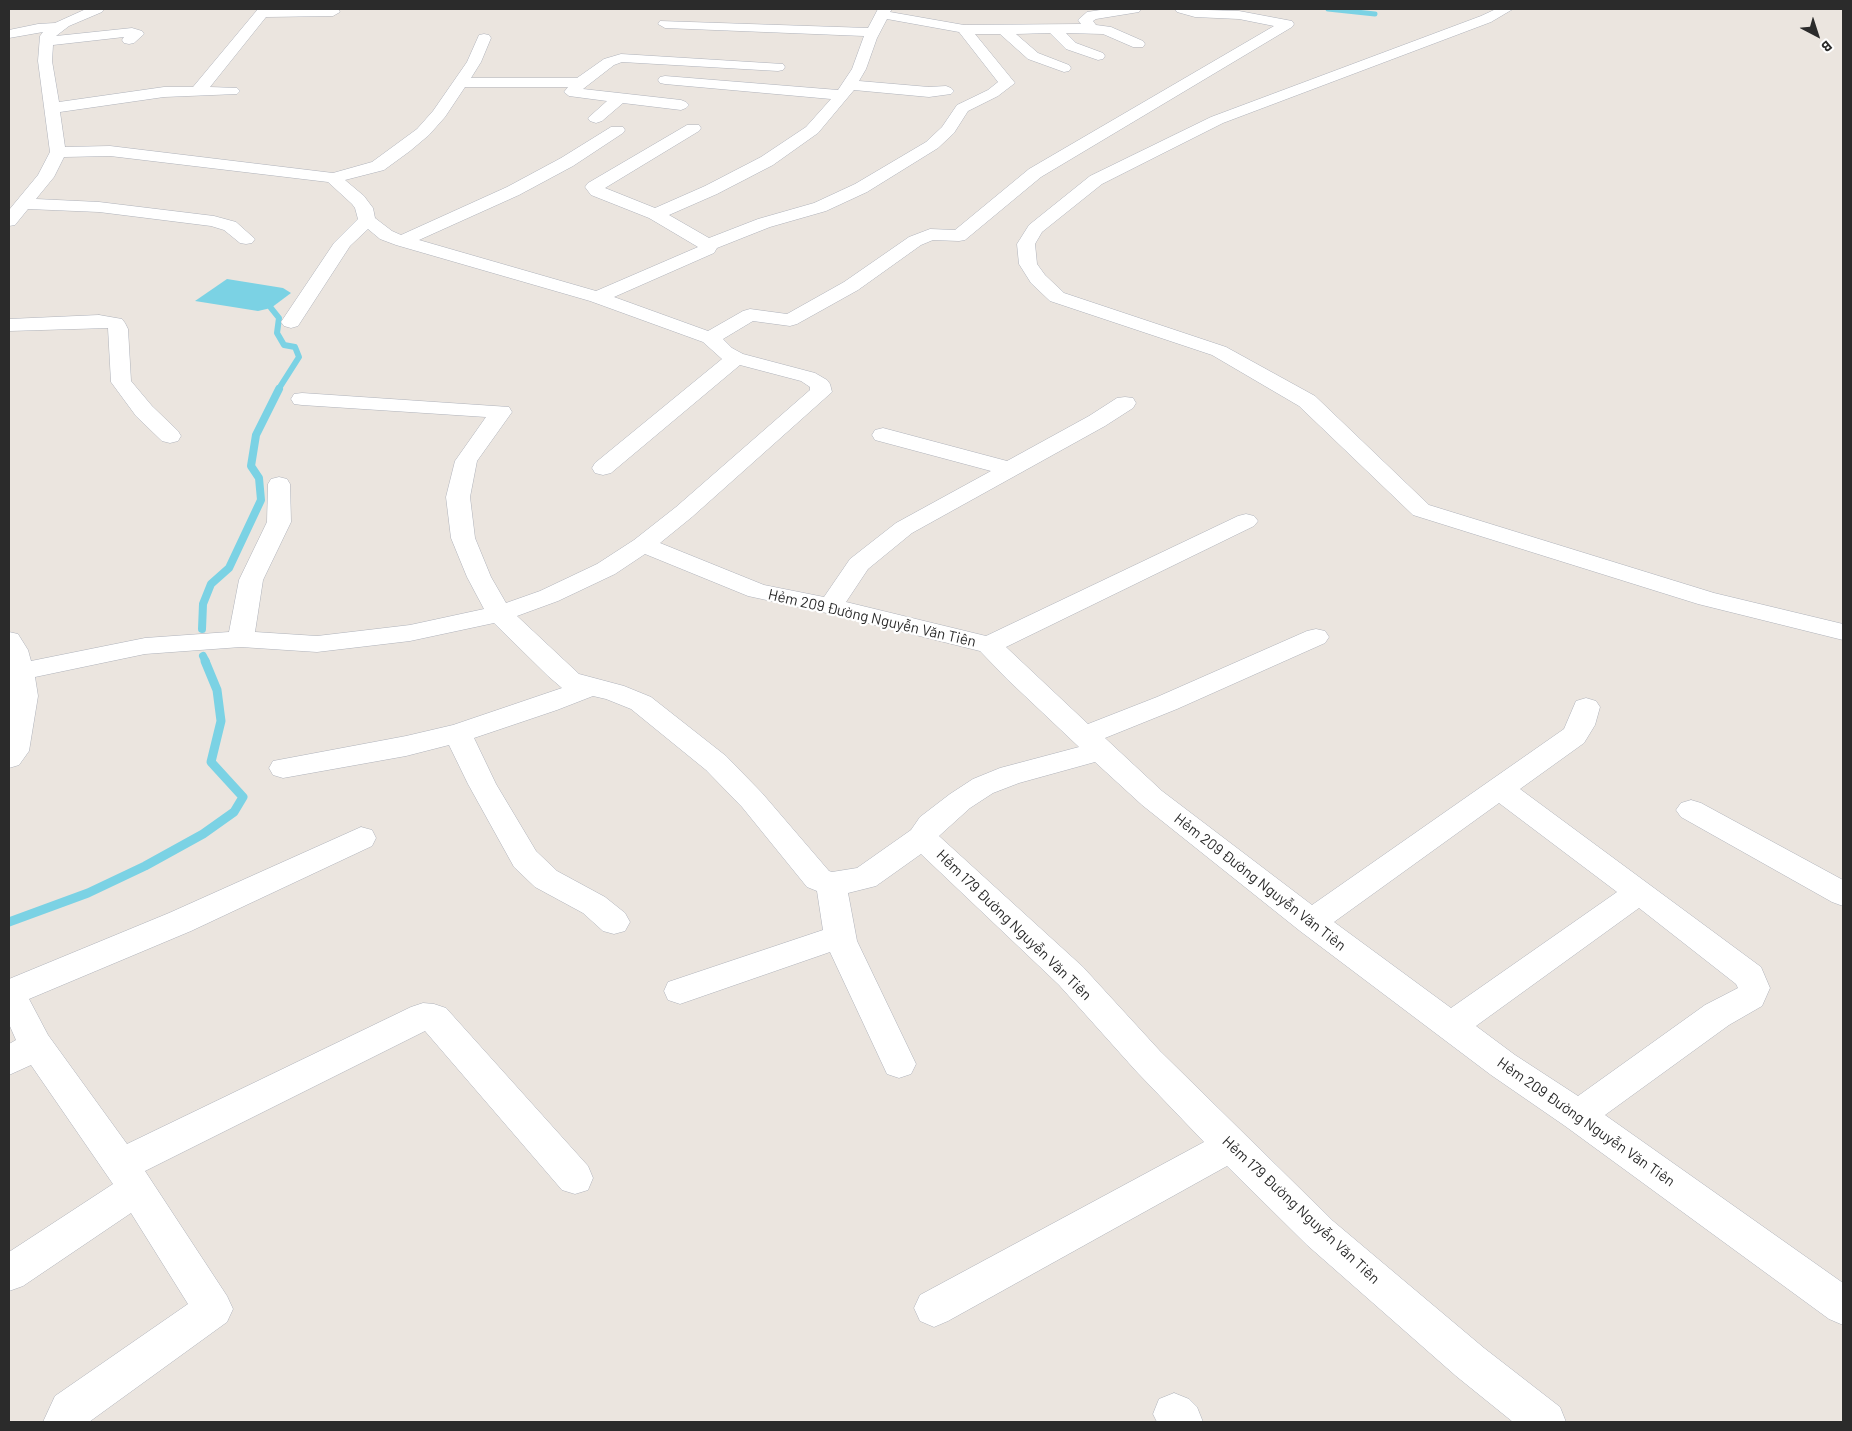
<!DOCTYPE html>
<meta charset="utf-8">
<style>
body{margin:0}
#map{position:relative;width:1852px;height:1431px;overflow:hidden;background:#ebe5df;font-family:Barlow,sans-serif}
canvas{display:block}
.frame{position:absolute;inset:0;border:10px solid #2b2b2b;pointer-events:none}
.north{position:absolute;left:1792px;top:10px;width:50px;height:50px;-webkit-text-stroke:4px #fff;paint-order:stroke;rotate:140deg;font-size:14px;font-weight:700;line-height:20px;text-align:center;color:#2b2b2b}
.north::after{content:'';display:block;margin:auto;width:18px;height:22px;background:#2b2b2b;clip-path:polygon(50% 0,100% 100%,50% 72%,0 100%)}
</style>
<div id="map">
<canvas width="1852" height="1431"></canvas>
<div class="frame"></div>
<div class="north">B</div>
</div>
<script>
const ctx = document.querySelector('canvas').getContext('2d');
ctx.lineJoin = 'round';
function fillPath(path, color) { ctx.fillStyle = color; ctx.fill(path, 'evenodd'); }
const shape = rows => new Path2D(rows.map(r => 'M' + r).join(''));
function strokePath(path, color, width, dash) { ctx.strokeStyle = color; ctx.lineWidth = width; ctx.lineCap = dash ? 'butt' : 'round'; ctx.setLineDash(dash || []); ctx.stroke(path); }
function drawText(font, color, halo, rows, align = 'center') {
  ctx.font = font + ' Barlow,sans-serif'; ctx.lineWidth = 4.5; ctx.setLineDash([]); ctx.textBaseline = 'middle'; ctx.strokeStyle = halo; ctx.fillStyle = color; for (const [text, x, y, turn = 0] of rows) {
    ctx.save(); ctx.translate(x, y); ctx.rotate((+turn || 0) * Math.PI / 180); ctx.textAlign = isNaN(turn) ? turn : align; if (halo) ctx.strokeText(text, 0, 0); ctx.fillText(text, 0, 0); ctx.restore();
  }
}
const water = shape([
 [227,279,283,288,291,293,271,308,258,311,195,301]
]);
const streamFar3 = shape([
 [1328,9,1375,14]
]);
const streamFar2 = shape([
 [271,308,279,318,277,333,284,345,295,347,299,357,278,390]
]);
const streamFar1 = shape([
 [202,629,203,604,211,584,229,568,261,500,259,478,251,466,256,435,279,389],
 [203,656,206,662]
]);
const stream = shape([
 [9,922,88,893,145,866,203,834,234,812,243,797,211,762,221,721,217,690,205,661]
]);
const minor = shape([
 [86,9,104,9,102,12,69,26,56,36,132,28,142,31,144,34,134,43,129,44,124,43,122,40,124,37,53,45,52,61,59,102,164,87,193,87,258,9,338,9,340,12,333,16,266,17,210,87,237,88,240,91,237,94,164,97,60,112,65,147,110,146,333,173,372,162,417,129,433,111,467,62,479,35,484,34,489,35,491,38,481,62,471,78,577,78,604,59,621,54,783,64,785,67,783,70,778,71,622,62,614,65,583,89,681,100,686,102,689,105,686,108,681,110,623,103,602,121,596,123,590,121,588,118,607,101,569,96,564,92,568,87,465,87,445,117,429,135,410,151,384,170,345,180,364,196,373,208,375,218,392,231,401,235,507,187,561,158,611,127,623,127,625,130,623,133,573,166,519,195,419,240,596,291,698,247,649,218,591,195,585,187,588,183,687,125,699,125,701,128,699,131,605,188,655,208,705,186,761,157,806,127,831,99,665,84,660,83,658,80,660,77,665,76,838,90,852,69,864,36,665,28,658,24,660,21,868,28,878,9,892,9,890,12,964,25,1081,24,1078,20,1087,12,1107,9,1141,9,1139,12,1096,19,1093,21,1096,25,1111,27,1143,41,1145,44,1143,47,1133,47,1103,34,1066,33,1076,43,1103,53,1105,56,1103,59,1098,60,1066,49,1050,33,1016,34,1038,53,1069,65,1071,68,1069,71,1064,72,1028,59,1000,34,975,34,1015,83,998,96,968,111,954,133,938,148,867,192,826,211,770,227,717,248,714,253,614,297,708,331,743,311,750,309,787,314,844,282,909,237,930,229,955,230,1029,169,1274,26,1239,19,1195,17,1177,12,1175,9,1239,11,1292,21,1294,24,1292,27,1041,177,965,240,959,241,933,240,921,245,858,290,797,324,790,326,753,321,723,339,732,348,743,354,815,373,827,380,830,384,832,392,692,517,660,543,764,585,824,597,850,559,896,523,991,471,875,440,872,435,875,430,883,428,1007,461,1089,416,1117,398,1125,397,1133,398,1136,403,1133,408,1105,426,912,533,868,569,846,602,986,636,1238,516,1246,514,1254,516,1258,521,1254,526,1006,647,1088,724,1157,697,1307,631,1316,629,1325,631,1329,637,1325,643,1177,709,1105,738,1162,791,1312,905,1564,729,1576,701,1586,698,1596,701,1600,707,1595,725,1584,743,1520,789,1761,967,1770,988,1762,1006,1729,1025,1605,1115,1843,1283,1843,1325,1829,1319,1565,1126,1491,1075,1300,931,1142,805,1095,762,1019,783,993,793,970,808,939,836,1083,967,1160,1051,1333,1221,1484,1348,1560,1407,1566,1422,1513,1422,1456,1376,1307,1245,1227,1166,948,1321,934,1327,920,1321,914,1308,920,1295,1204,1142,1136,1071,1059,985,921,854,876,886,848,893,857,941,916,1064,911,1074,899,1078,887,1074,830,952,680,1004,668,1000,664,991,668,982,823,930,817,891,807,887,742,807,706,770,631,709,606,699,593,696,557,710,474,738,496,784,536,851,557,871,605,897,625,913,630,922,625,931,614,934,603,931,583,913,535,887,514,867,468,784,449,745,406,756,283,778,273,775,269,768,273,761,406,736,453,725,562,688,548,676,494,623,410,641,317,652,241,647,145,654,35,677,38,696,29,751,19,765,9,768,10,696,9,632,18,634,28,650,31,661,145,638,229,632,239,580,267,522,268,484,271,479,279,477,287,479,290,484,291,522,263,580,255,632,317,636,410,625,484,609,467,577,451,538,446,497,455,461,486,417,302,405,294,404,291,399,294,394,302,393,509,407,512,412,477,461,470,497,475,538,491,577,506,603,540,591,597,564,634,540,676,507,810,390,810,387,801,381,740,365,611,473,603,475,595,473,592,468,595,463,722,359,703,342,590,301,396,245,380,239,368,229,350,246,298,326,291,328,284,326,281,322,334,243,358,219,355,208,352,204,328,182,110,156,64,157,54,177,36,199,99,202,214,216,236,222,255,239,252,243,246,244,240,243,224,230,211,226,99,212,28,209,15,225,9,226,9,210,38,175,50,152,38,61,40,36,43,32,9,38,9,30,38,24,55,23,86,9],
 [887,19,959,32,998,82,988,90,957,105,942,127,926,142,855,184,814,203,758,219,709,238,669,215,717,194,773,165,818,133,854,90,929,97,951,94,954,91,951,88,946,86,929,87,859,81,866,69,877,38,887,19],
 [645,554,748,596,831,614,980,651,1007,679,1079,747,1000,768,973,779,950,794,920,817,911,830,857,868,832,872,829,871,762,793,726,756,651,697,624,686,579,674,517,616,558,601,615,574,645,554],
 [1499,803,1617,892,1451,1008,1334,922,1499,803],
 [1639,908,1736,984,1738,988,1705,1005,1578,1096,1515,1055,1476,1026,1639,908],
 [1496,9,1513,9,1491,22,1223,123,1102,184,1042,232,1035,244,1037,264,1045,275,1064,293,1226,347,1315,396,1429,505,1714,593,1843,624,1843,640,1698,604,1413,515,1299,406,1212,355,1050,301,1031,283,1019,264,1017,244,1029,225,1090,176,1211,117,1481,16,1496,9],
 [99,315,122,319,125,323,128,329,131,381,152,406,178,431,181,436,178,441,170,443,162,441,136,416,111,382,108,328,9,331,9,319,99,315],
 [1691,800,1701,803,1843,880,1843,906,1832,902,1681,817,1676,810,1681,803,1691,800],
 [361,827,372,830,376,838,372,846,191,931,29,999,48,1035,127,1144,411,1007,423,1003,434,1004,446,1008,588,1166,593,1178,588,1190,575,1194,562,1190,425,1031,145,1171,227,1296,233,1309,227,1322,89,1422,43,1422,55,1396,188,1304,131,1213,23,1286,9,1291,9,1252,113,1184,31,1065,9,1075,9,1044,16,1040,9,1024,9,979,169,913,361,827],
 [1174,1393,1189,1399,1197,1407,1203,1422,1157,1422,1153,1414,1159,1399,1174,1393]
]);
const streetNames = [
 ["Hẻm 209 Đường Nguyễn Văn Tiên",872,618,13],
 ["Hẻm 209 Đường Nguyễn Văn Tiên",1260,882,38],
 ["Hẻm 179 Đường Nguyễn Văn Tiên",1014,925,44],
 ["Hẻm 209 Đường Nguyễn Văn Tiên",1586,1122,35],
 ["Hẻm 179 Đường Nguyễn Văn Tiên",1301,1210,43]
];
fillPath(water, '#7bd2e4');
strokePath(streamFar3, '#7bd2e4', 5);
strokePath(streamFar2, '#7bd2e4', 6);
strokePath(streamFar1, '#7bd2e4', 8);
strokePath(stream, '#7bd2e4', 9);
strokePath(minor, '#afb2ba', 1);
fillPath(minor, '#fff');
drawText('15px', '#2b2b2b', '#fff', streetNames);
</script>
